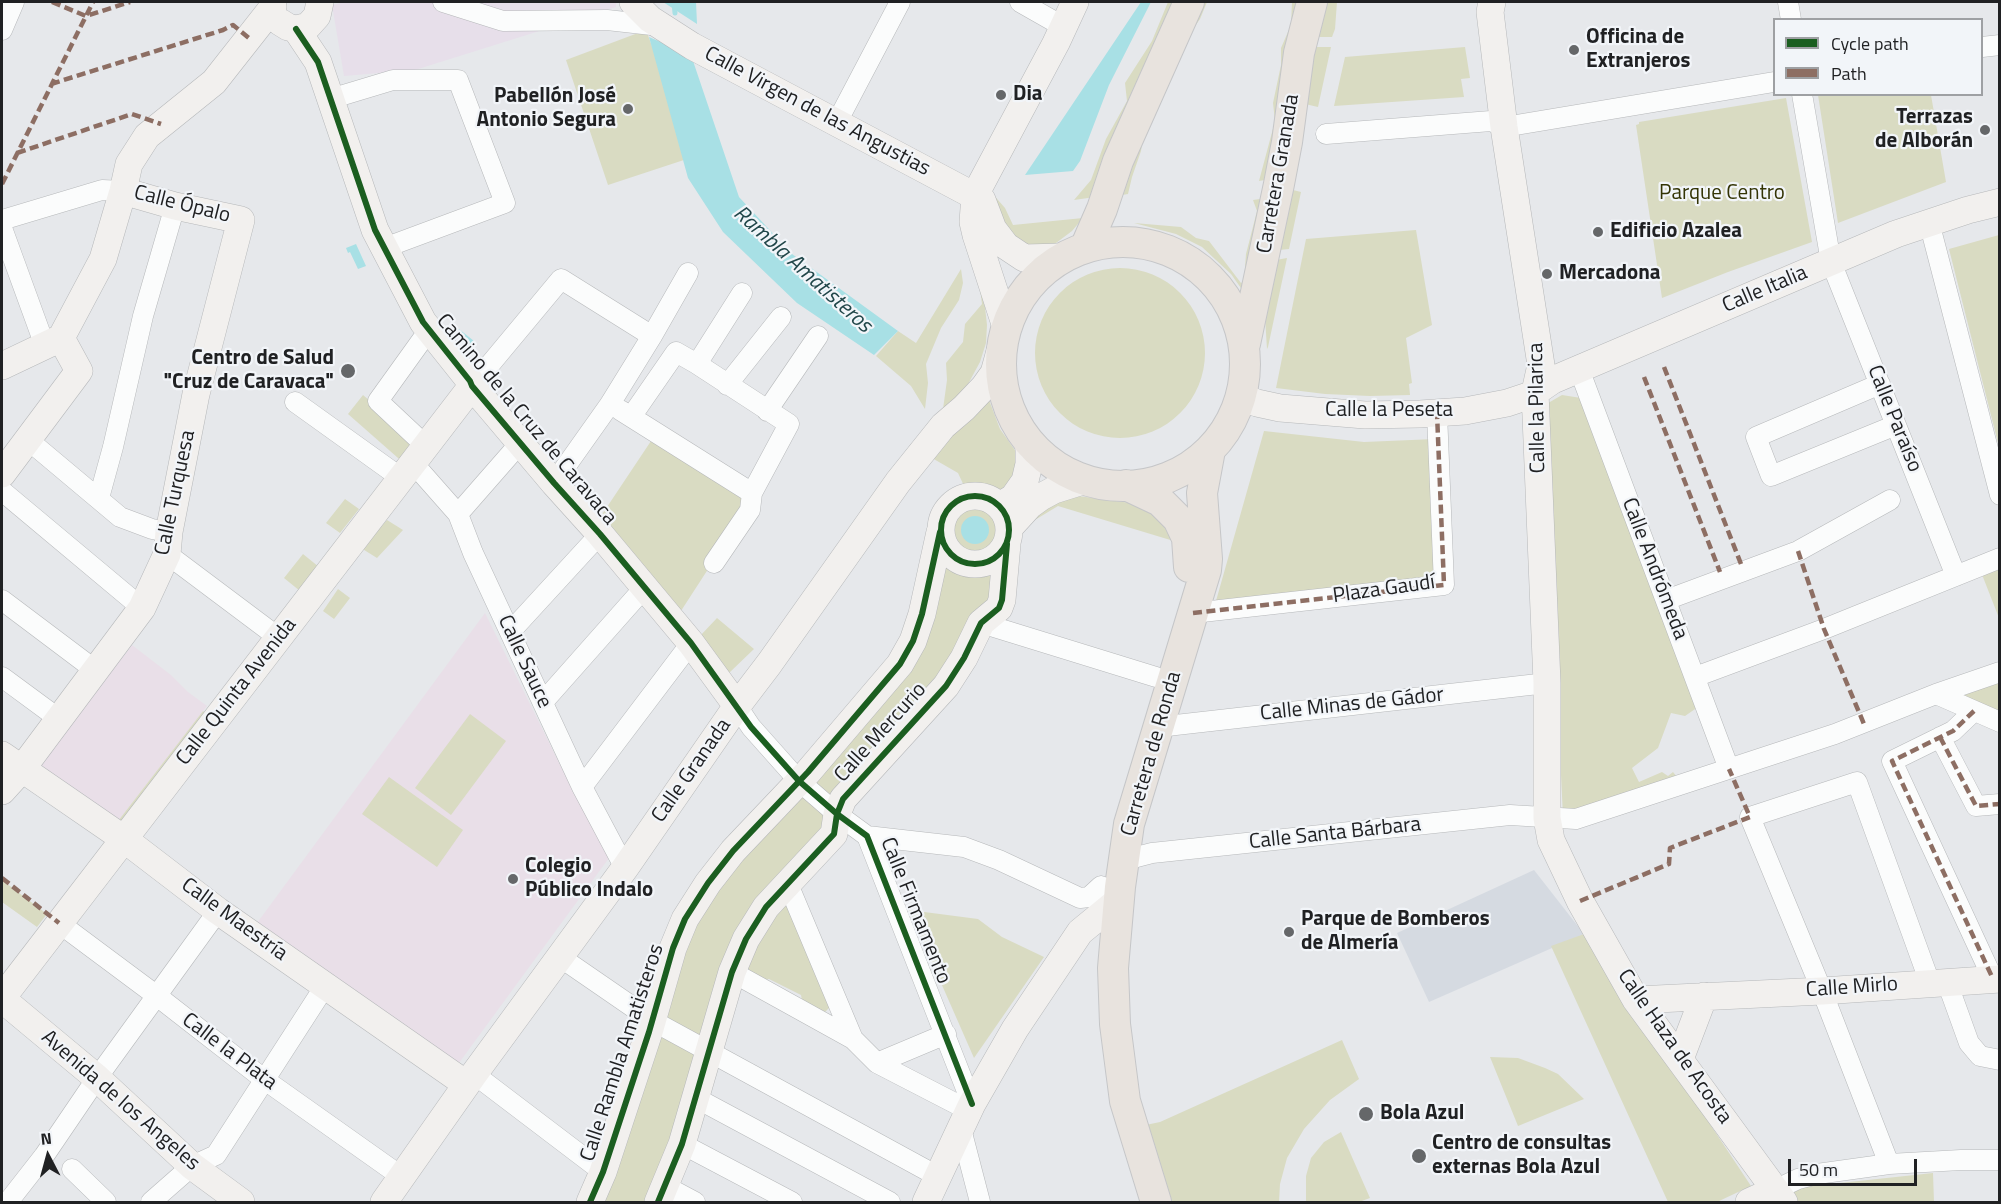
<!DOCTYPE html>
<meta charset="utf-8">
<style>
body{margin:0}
#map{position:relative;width:2001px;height:1204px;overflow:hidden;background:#e6e8eb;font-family:"Titillium Web",sans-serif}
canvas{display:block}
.frame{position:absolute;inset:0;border:3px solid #202123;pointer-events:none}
.legend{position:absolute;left:1773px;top:18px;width:210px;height:78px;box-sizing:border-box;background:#f2f5f9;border:2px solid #9ea0a3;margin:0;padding:8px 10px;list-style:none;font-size:18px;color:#202123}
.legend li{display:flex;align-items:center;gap:12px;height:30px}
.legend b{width:30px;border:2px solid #9ea0a3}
.north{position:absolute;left:18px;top:1126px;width:60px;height:60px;-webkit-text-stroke:4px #f2f5f9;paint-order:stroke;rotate:354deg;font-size:16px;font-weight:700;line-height:24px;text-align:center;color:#202123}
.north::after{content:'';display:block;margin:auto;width:21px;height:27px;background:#202123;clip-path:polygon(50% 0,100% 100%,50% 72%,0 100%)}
.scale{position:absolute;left:1788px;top:1159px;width:129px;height:27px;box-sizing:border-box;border:3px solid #202123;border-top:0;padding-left:8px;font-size:18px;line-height:21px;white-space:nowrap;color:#202123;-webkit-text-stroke:4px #f2f5f9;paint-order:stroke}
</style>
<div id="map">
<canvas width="2001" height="1204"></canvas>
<div class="frame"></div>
<ul class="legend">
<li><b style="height:8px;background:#1b5e20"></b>Cycle path</li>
<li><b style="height:8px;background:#8d6e63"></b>Path</li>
</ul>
<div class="north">N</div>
<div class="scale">50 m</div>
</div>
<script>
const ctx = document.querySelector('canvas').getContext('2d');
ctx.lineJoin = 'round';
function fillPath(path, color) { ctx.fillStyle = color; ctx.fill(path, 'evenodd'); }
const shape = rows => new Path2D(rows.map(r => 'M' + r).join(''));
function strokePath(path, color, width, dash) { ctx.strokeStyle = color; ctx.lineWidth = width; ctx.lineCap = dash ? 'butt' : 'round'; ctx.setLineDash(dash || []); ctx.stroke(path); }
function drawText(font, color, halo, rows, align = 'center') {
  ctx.font = font + ' "Titillium Web",sans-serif'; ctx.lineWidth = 4.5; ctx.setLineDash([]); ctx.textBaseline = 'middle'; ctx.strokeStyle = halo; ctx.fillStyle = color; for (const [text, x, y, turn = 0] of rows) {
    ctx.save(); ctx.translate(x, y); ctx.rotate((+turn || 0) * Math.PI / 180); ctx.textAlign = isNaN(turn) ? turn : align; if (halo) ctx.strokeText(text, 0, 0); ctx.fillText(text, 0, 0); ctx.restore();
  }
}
const built = shape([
 [1534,870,1584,934,1429,1002,1397,933]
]);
const industrial = shape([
 [345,2,616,2,616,7,415,70,344,76,332,5]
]);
const education = shape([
 [485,613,573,791,609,858,456,1067,257,923],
 [132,645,171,675,188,692,207,706,118,821,39,765]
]);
const green = shape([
 [1168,2,1176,2,1095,197,1074,200,1091,180,1106,139,1127,101,1125,83,1152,41],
 [1200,2,1207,2,1200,19,1186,39,1143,137,1141,151,1132,177,1128,194,1116,196],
 [1292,2,1299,2,1271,179,1259,181,1275,121,1273,103,1281,65,1281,48,1291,25],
 [1325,2,1337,2,1335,29,1332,37,1317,37],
 [646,30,693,157,608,185,566,60],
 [1315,47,1331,47,1318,107,1305,104],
 [1465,47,1470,78,1461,79,1464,97,1334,106,1345,57],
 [1818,95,1931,95,1946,182,1838,223],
 [1786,98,1812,242,1728,272,1662,298,1636,125,1639,124,1639,122],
 [1293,190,1301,192,1289,249,1279,250],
 [991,192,1005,208,1013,225,1083,218,1072,231,1056,243,1050,246,1026,247,1008,235],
 [1267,198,1243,291,1231,274,1202,247,1176,234,1134,223,1181,227,1196,238,1209,241,1241,283,1244,281,1246,254,1257,211,1253,200],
 [1416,230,1432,325,1406,338,1412,383,1409,384,1410,395,1370,396,1325,394,1276,388,1306,239],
 [1999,235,2000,235,1999,447,1949,249],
 [1287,258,1268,347,1267,349,1265,317,1276,260],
 '1035 353a85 85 0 1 1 170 0a85 85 0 1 1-170 0Z',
 [961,269,963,283,959,300,941,328,926,364,928,383,925,409,911,386,876,356,898,331,916,343],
 [980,289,984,298,987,325,986,343,980,362,967,386,957,398,943,409,947,380,946,363,963,342,965,324,982,304],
 [363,395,422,445,406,465,348,414],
 [1562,395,1581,398,1698,707,1685,716,1671,713,1658,748,1632,768,1639,782,1662,772,1668,776,1673,772,1677,777,1563,816,1543,406],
 [989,400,1000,429,1017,453,1018,477,997,493,983,488,965,488,958,473,932,458,948,438],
 [1264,431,1364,442,1435,439,1441,581,1214,608],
 [653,438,747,497,749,506,679,614,601,516],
 [1078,496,1131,503,1156,513,1177,542,1058,506,1020,529,1039,508],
 [345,499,359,509,340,533,326,523],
 '948 530a27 27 0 1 1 54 0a27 27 0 1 1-54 0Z',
 [387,520,403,530,377,558,361,548],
 [303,554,319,567,300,591,284,578],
 [947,561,960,569,970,571,980,572,992,568,996,605,956,663,832,799,812,781,903,673],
 [1999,565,1999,618,1981,572],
 [338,589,350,598,334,619,323,611],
 [717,618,754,649,729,673,700,636],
 [1999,677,1999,712,1954,694],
 [203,711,211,717,121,832,115,825],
 [470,714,506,741,451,815,415,788],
 [389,777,463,830,437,867,362,814],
 [796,791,830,820,764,904,704,1039,662,1018,684,931],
 [2,880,47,914,37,927,2,902],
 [783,897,818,981,824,984,830,1007,824,1013,802,1000,801,995,769,979,758,982,740,973],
 [909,910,978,919,1002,937,1044,957,974,1058],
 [1584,934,1751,1186,1717,1202,1668,1202,1551,946],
 [657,1033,698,1054,654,1202,594,1202],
 [1342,1040,1359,1079,1330,1100,1304,1129,1287,1158,1280,1184,1279,1202,1163,1202,1141,1126,1160,1122],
 [1490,1057,1518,1058,1545,1068,1558,1074,1584,1099,1518,1126],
 [1341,1132,1370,1198,1359,1202,1306,1202,1306,1176,1311,1158,1324,1142],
 [1933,1173,1934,1202,1784,1202,1775,1190]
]);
const water = shape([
 [663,2,696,2,697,24],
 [1141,2,1151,2,1109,85,1080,161,1073,171,1025,175],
 [649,37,691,55,739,197,792,254,898,331,874,355,797,303,723,232,688,178],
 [356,244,366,266,358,269,350,252,348,253,346,248],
 [459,329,474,341,470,348,456,333],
 '961 530a14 14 0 1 1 28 0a14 14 0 1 1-28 0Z'
]);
const stream = shape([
 [674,2,675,13]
]);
const street = shape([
 [443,2,503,21,607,20,661,26],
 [1020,2,1064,27],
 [1788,2,1791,20],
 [2,30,14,2],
 [1982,47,2000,45],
 [1802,94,1831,262,1956,576],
 [330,99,393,80,458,80,505,203,384,248],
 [837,122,900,2],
 [1326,134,1491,121,1504,127,1774,82],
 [2,220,102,190,123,191],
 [1929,222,2000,495],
 [2,228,45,346],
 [697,364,742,293],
 [1579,369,1729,769],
 [1880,384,1756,437,1771,476,1896,425],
 [727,385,781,317],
 [472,386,561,279,652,336],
 [295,402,401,478],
 [620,410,752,493],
 [767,411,818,336],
 [631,417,676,352,697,364,789,424,752,493,750,510,714,563],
 [27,439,120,517,152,529,169,532],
 [426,446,378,401,429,330],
 [413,463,458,514,473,553,582,787,625,868],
 [554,483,610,404,652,336,688,273],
 [2,491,142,608],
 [99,498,113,447,143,316,175,206],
 [458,514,521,442],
 [167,554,279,638],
 [2,600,95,670],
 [1666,600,1798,551,1890,500],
 [1193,613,1444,585,1437,413],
 [981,623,1156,677],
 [511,631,600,534],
 [2,677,59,719],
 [1695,677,1824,629,2000,558],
 [1936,694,2000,722],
 [543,702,644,588],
 [737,706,751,727,799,781,837,814,867,836,972,1104],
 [1974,711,1953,731,1892,761,1993,979],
 [1158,727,1547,683],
 [1940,737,1976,806,2000,804],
 [582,787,691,643],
 [867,836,964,847,999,860,1080,898,1089,897,1101,886],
 [1125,860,1152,853,1510,815,1576,819,1835,734,1936,694,2000,672],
 [788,884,853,1039],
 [59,923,157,996,265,1080,402,1177],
 [560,957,653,1021,939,1177],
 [732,972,853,1039,877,1063,970,1111],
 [1947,982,1969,1043,1980,1056,2000,1060],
 [877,1063,946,1034],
 [474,1074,603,1172],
 [696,1098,890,1202],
 [961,1129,980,1202],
 [682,1144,792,1202],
 [1889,1164,1822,991,1750,817,1857,782,1930,983],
 [72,1169,106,1202],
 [665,1186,695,1202],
 [1775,1190,1798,1179,1817,1174,1889,1164,1961,1160,2000,1160],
 [8,1202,44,1156,97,1078,218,911],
 [151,1202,192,1166,216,1155,325,986]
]);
const secondary = shape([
 [633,2,650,19,692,46,982,200,993,229,1006,246,1024,258,1063,257],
 [1492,2,1490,12,1504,127,1541,365,1535,392,1547,683,1547,818,1551,840,1580,901,1636,1000,1784,1202],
 [280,22,288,27,296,29,308,26,317,16,320,2],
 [296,29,318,62,375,230,423,322,470,381,472,386,554,483,600,534,691,643,737,706],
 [1006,327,976,235,973,222,975,195,1056,43,1075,2],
 [2,366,61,338,103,259,123,191,129,164,147,136,214,82,273,7],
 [1241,397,1257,403,1280,408,1365,415,1420,414,1465,411,1507,403,1531,395,1553,380,1896,234,1968,210,2000,202],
 [2,474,79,371,61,338],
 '941 530a34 34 0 1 1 68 0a34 34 0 1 1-68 0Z',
 [999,506,1013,498,1025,481,1029,464,1029,442],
 [1009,528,1030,505,1041,497,1054,490,1086,480],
 [2,755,124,839,218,911,466,1084],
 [2,791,21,770,142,608,167,554,169,532,196,394,241,220,175,206,123,191],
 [2,998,472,386],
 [2,999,97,1078,192,1166,241,1202],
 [1636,1000,1822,991,2000,979],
 [1680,1059,1704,996],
 [384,1202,474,1074,625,868,737,706,769,664,898,482,943,426,964,408,984,387,994,373,1002,344],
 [590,1202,603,1172,649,1032,673,948,685,919,708,883,733,851,808,772,900,664,913,641,922,614,940,532],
 [658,1202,682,1144,732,972,746,939,766,907,834,834,837,814,843,799,946,686,964,658,981,623,999,608,1002,600,1007,544],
 [926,1202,972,1104,1015,1029,1080,932,1119,900],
 [1749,1202,1775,1190]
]);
const primary = shape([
 '1001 364a122 122 0 1 1 244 0a122 122 0 1 1-244 0Z',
 [1085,248,1102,209,1118,161,1189,2],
 [1245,344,1279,184,1287,142,1299,53,1312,2],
 [1126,485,1160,501,1178,519,1187,538,1189,567],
 [1156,1202,1125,1101,1115,1024,1113,968,1120,887,1129,824,1206,570,1207,559,1202,493,1210,450]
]);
const quiet = shape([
 [52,2,86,16,130,2],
 [51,84,223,30,233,25,249,38],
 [17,153,132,114,161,124],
 [2,184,93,2],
 [1664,367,1741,564],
 [1644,377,1720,572],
 [1798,551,1824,629,1864,724],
 [1193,613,1444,585,1437,413],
 [1974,711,1953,731,1892,761,1993,979],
 [1940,737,1976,806,2000,804],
 [2,878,59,923],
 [1580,901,1669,864,1670,848,1750,817,1729,769]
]);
const cycleway = shape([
 [296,29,318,62,375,230,423,322,470,381,472,386,554,483,600,534,691,643,751,727,799,781,837,814,867,836,972,1104],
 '941 530a34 34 0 1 1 68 0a34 34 0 1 1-68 0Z',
 [590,1202,603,1172,649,1032,673,948,685,919,708,883,733,851,808,772,900,664,913,641,922,614,940,532],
 [658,1202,682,1144,732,972,746,939,766,907,834,834,837,814,843,799,946,686,964,658,981,623,999,608,1002,600,1007,544]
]);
const markers = [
 [1574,50,6,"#656769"],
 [1001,95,6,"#656769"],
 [628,109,6,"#656769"],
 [1985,130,6,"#656769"],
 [1598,232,6,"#656769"],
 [1547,274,6,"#656769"],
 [348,371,8,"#656769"],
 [513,879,6,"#656769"],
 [1289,932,6,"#656769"],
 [1366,1114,8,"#656769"],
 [1419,1156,8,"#656769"]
];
const poiNames = [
 ["Officina de",1586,38],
 ["Extranjeros",1586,62],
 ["Dia",1013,95],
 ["Pabellón José",616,97,"right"],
 ["Antonio Segura",616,121,"right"],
 ["Terrazas",1973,118,"right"],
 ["de Alborán",1973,142,"right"],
 ["Edificio Azalea",1610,232],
 ["Mercadona",1559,274],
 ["Centro de Salud",334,359,"right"],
 ["\"Cruz de Caravaca\"",334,383,"right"],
 ["Colegio",525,867],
 ["Público Indalo",525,891],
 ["Parque de Bomberos",1301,920],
 ["de Almería",1301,944],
 ["Bola Azul",1380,1114],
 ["Centro de consultas",1432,1144],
 ["externas Bola Azul",1432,1168]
];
const streetNames = [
 ["Calle Virgen de las Angustias",817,112,28],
 ["Carretera Granada",1279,174,-80],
 ["Calle Ópalo",182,205,14],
 ["Calle Italia",1765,290,-23],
 ["Calle la Pilarica",1538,408,-91],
 ["Calle la Peseta",1389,411],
 ["Calle Paraíso",1894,419,68],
 ["Camino de la Cruz de Caravaca",526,420,50],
 ["Calle Turquesa",176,493,-78],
 ["Calle Andrómeda",1654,569,69],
 ["Plaza Gaudí",1384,590,-8],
 ["Calle Sauce",524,662,65],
 ["Calle Quinta Avenida",237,692,-52],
 ["Calle Minas de Gádor",1352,705,-6],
 ["Calle Mercurio",881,733,-48],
 ["Carretera de Ronda",1152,754,-74],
 ["Calle Granada",692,771,-55],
 ["Calle Santa Bárbara",1335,834,-6],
 ["Calle Firmamento",915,911,68],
 ["Calle Maestría",234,920,36],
 ["Calle Mirlo",1852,988,-4],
 ["Calle Haza de Acosta",1674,1047,55],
 ["Calle la Plata",229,1052,37],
 ["Calle Rambla Amatisteros",623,1053,-72],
 ["Avenida de los Angeles",120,1101,41]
];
const parkNames = [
 ["Parque Centro",1722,194]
];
const waterNames = [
 ["Rambla Amatisteros",802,270,42]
];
fillPath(built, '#d5dae1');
fillPath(industrial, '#e7dfea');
fillPath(education, '#e9dfe8');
fillPath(green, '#d9dbc2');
fillPath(water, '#a8e0e5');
strokePath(stream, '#a8e0e5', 5);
strokePath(street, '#b6b8ba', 21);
strokePath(secondary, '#b6b8ba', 28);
strokePath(primary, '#c5c6c8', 32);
strokePath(street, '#fbfcfc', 20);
strokePath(secondary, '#f2f0ee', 27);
strokePath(primary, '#e8e3de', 30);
strokePath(quiet, '#8d6e63', 4.5, [9, 4.5]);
strokePath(cycleway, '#1b5e20', 6);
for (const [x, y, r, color] of markers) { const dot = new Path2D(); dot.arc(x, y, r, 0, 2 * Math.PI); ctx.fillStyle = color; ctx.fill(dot); strokePath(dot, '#f2f5f9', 2); }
drawText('bold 21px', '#202123', '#f2f5f9', poiNames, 'left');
drawText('21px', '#202123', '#f2f5f9', streetNames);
drawText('21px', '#333404', '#f2f5f9', parkNames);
drawText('italic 22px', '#21474a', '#f2f5f9', waterNames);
</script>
